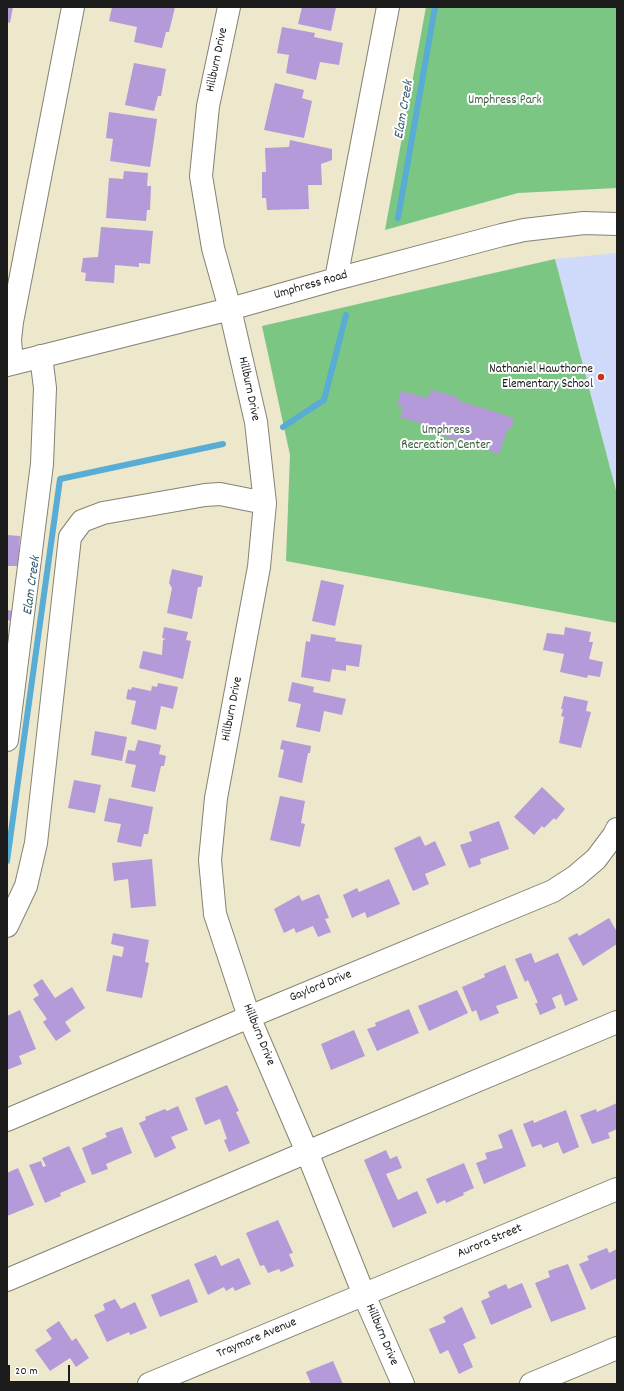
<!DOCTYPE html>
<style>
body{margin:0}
#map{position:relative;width:624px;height:1391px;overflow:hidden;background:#ede7cb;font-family:Dekko,sans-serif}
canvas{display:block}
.frame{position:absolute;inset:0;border:8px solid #1c1c1c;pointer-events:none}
.scale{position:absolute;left:8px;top:1365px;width:62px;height:18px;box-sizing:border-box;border:2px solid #1c1c1c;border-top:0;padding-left:5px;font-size:12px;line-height:14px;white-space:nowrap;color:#1c1c1c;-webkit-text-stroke:3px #fff;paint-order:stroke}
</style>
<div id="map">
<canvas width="624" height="1391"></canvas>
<div class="frame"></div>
<div class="scale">20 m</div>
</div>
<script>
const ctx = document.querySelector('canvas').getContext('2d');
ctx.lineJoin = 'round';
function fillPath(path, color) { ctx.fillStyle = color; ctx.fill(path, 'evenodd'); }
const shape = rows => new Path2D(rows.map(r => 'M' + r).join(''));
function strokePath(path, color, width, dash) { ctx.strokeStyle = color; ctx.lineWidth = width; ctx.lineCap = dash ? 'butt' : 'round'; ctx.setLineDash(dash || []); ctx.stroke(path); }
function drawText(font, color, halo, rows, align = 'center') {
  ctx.font = font + ' Dekko,sans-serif'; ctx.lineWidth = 4; ctx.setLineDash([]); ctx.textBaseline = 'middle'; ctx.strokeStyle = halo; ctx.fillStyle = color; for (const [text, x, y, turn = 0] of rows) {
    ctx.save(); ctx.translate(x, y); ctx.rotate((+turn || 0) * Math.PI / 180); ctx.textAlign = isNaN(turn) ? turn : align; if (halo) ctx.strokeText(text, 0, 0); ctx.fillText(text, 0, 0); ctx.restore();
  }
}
const built = shape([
 [617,253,617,494,555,259]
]);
const green = shape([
 [426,7,617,7,617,188,518,193,385,230],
 [555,259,617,494,617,623,286,561,290,455,262,326]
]);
const stream = shape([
 [398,218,435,7],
 [283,427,324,400,346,315],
 [7,861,60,479,223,444]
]);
const building = shape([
 [7,7,13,7,10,23,7,22],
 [112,7,175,7,169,32,166,32,162,48,134,42,137,27,109,21],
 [302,7,336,7,331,31,298,24],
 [282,27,315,33,314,37,343,43,339,65,320,62,316,80,286,73,289,55,277,53],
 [134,63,166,69,161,96,158,96,154,111,125,105],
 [275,83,304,90,302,98,312,101,304,138,264,130],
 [109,112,157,119,150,167,110,161,113,139,106,138],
 [290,140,332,149,332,160,321,164,322,185,308,185,309,209,267,210,266,198,262,198,262,172,266,172,265,148,289,147],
 [124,171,148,173,147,186,151,186,150,210,147,210,146,221,106,218,109,178,123,179],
 [101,227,153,231,150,264,139,263,139,267,115,265,114,283,85,281,86,273,81,272,83,258,98,257],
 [431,390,458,397,457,400,514,418,511,429,508,428,499,454,489,451,489,449,428,432,430,426,400,417,403,407,397,405,401,391,428,398],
 [7,535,20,536,18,566,7,566],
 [172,569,203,576,201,587,198,587,192,619,167,613,172,588,169,583],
 [321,580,344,585,335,626,312,621],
 [7,610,14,611,12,621,7,620],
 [164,627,188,632,186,640,191,641,183,679,139,668,143,651,162,655,163,640,166,639,162,638],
 [565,627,591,632,589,642,593,642,589,659,603,662,600,677,588,675,587,678,560,672,564,654,543,650,547,633,564,635],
 [311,634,336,638,335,641,362,645,359,667,346,665,346,671,332,669,330,682,301,677,306,641,310,642],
 [292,682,314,687,313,692,346,699,342,715,324,711,320,732,296,727,301,704,288,701],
 [158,683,178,687,173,709,161,706,156,730,131,724,136,701,126,699,128,689,131,690,132,687,151,691,152,686,157,687],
 [564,696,588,701,586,711,591,712,581,748,559,743,564,717,561,716,563,709,561,709],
 [95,731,127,737,122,761,91,755],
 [138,740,161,745,159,754,166,756,164,766,161,766,155,792,131,787,136,765,125,763,128,750,135,751],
 [282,740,311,746,310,753,308,753,302,783,278,777,284,750,280,749],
 [74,780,101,785,95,813,68,808],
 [542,787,565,809,556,820,554,818,544,828,542,826,534,835,514,817],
 [280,796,305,801,301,823,305,824,300,847,270,840],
 [109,798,153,807,148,834,144,834,141,847,117,842,121,824,104,821],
 [499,821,509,849,480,859,481,864,469,868,460,845,472,841,469,832],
 [420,836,425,846,435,841,446,865,425,874,429,884,413,891,394,848],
 [152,859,156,906,131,908,128,879,114,881,112,863],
 [389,879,400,904,367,918,365,912,352,918,343,895,357,888,359,892],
 [319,894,329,918,325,919,331,932,318,937,313,926,296,933,294,928,284,933,274,909,299,895,302,901],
 [609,918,617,932,617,944,583,966,568,938,577,933,579,936],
 [113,933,149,940,145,962,149,963,142,998,106,991,113,955,122,957,124,947,111,944],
 [531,953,535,963,558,953,578,1000,565,1006,561,994,552,998,556,1008,540,1015,535,1003,538,1003,528,980,525,982,515,959],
 [505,965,518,998,496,1006,499,1013,480,1021,476,1010,472,1012,462,987,485,977,484,974],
 [42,979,55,998,72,987,85,1008,65,1022,71,1031,56,1041,43,1022,47,1019,33,999,39,995,33,985],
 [457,990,468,1013,429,1031,418,1006],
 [409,1009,419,1033,377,1051,367,1029,376,1026,375,1023],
 [20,1010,36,1049,19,1056,22,1064,7,1070,7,1016],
 [354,1030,365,1056,331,1070,321,1044],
 [227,1085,239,1111,236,1112,250,1143,229,1152,224,1140,227,1139,220,1119,205,1125,195,1098],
 [617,1103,617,1129,608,1133,610,1138,592,1144,580,1115,596,1109,597,1112],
 [178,1106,188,1130,171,1137,176,1148,155,1158,139,1123,146,1120,145,1117,165,1109,167,1111],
 [566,1110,579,1147,563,1154,558,1142,543,1148,541,1144,532,1147,523,1124,533,1120,534,1123,541,1120],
 [122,1127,132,1153,106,1164,108,1169,92,1175,82,1148,107,1137,105,1133],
 [512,1129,526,1166,484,1184,476,1163,487,1159,485,1153,503,1148,498,1135],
 [69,1146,86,1182,60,1193,61,1196,45,1203,29,1165,41,1161,43,1167,46,1166,42,1158],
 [386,1150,390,1159,397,1156,402,1168,386,1174,398,1200,417,1191,427,1213,393,1228,364,1160],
 [464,1163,474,1188,463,1193,464,1195,446,1203,445,1200,437,1204,426,1179],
 [18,1168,34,1205,7,1216,7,1173],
 [278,1220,293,1253,289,1254,294,1266,281,1272,279,1269,268,1273,264,1265,260,1266,246,1233],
 [607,1248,609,1253,617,1249,617,1278,591,1290,579,1264,589,1260,587,1256],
 [216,1255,221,1266,239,1258,251,1284,235,1291,233,1287,226,1291,224,1287,208,1295,194,1264],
 [568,1264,586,1309,551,1322,535,1283,550,1277,548,1271],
 [189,1279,198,1302,160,1317,151,1295],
 [522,1283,532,1307,491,1325,481,1301,490,1297,488,1292,506,1284,508,1289],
 [115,1299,121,1309,135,1302,147,1328,130,1335,129,1332,107,1342,94,1315,105,1310,103,1304],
 [462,1307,476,1338,463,1344,473,1367,459,1374,448,1350,440,1354,429,1329,446,1322,443,1317],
 [59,1321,72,1341,76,1338,89,1358,76,1367,70,1358,50,1371,35,1350,52,1339,46,1330],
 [333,1361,343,1384,311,1384,306,1372]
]);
const minor = shape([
 [229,7,208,106,201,176,213,248,230,309,256,422,265,503,259,567,216,798,210,860,215,914,249,1017,307,1152,364,1295,403,1384],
 [336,279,388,7],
 [12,363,10,340,12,322,73,7],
 [7,365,230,309,336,279,502,235,524,230,584,223,617,224],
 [7,740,42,464,45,388,41,356],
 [7,926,26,886,36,843,70,537,82,521,103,513,205,495,220,494,265,503],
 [7,1120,249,1017,553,891,576,876,596,859,614,835,617,829],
 [7,1280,307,1152,617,1022],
 [149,1384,617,1189],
 [531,1384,617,1348]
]);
const markers = [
 [601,377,4,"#c8321e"]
];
const streetNames = [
 ["Hillburn Drive",218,60,-78],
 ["Umphress Road",311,286,-16],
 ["Hillburn Drive",248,389,78],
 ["Hillburn Drive",233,709,-79],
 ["Gaylord Drive",321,987,-22],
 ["Hillburn Drive",258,1035,68],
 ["Aurora Street",490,1242,-23],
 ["Hillburn Drive",381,1335,67],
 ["Traymore Avenue",257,1339,-23]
];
const parkNames = [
 ["Umphress Park",505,101],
 ["Umphress",446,431],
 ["Recreation Center",446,446]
];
const poiNames = [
 ["Nathaniel Hawthorne",593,370],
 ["Elementary School",593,385]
];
const waterNames = [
 ["Elam Creek",405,110,-80],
 ["Elam Creek",33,586,-82]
];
fillPath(built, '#cfdafa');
fillPath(green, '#7cc683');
strokePath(stream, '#59acd4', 6);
fillPath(building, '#b49ad8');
strokePath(minor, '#848274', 24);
strokePath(minor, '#fff', 22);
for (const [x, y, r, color] of markers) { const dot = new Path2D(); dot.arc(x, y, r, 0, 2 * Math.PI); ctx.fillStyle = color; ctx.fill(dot); strokePath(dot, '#fff', 1.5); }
drawText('13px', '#1c1c1c', '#fff', streetNames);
drawText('13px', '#426045', '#fff', parkNames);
drawText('13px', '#1c1c1c', '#fff', poiNames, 'right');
drawText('italic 14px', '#375d6f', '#fff', waterNames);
</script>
